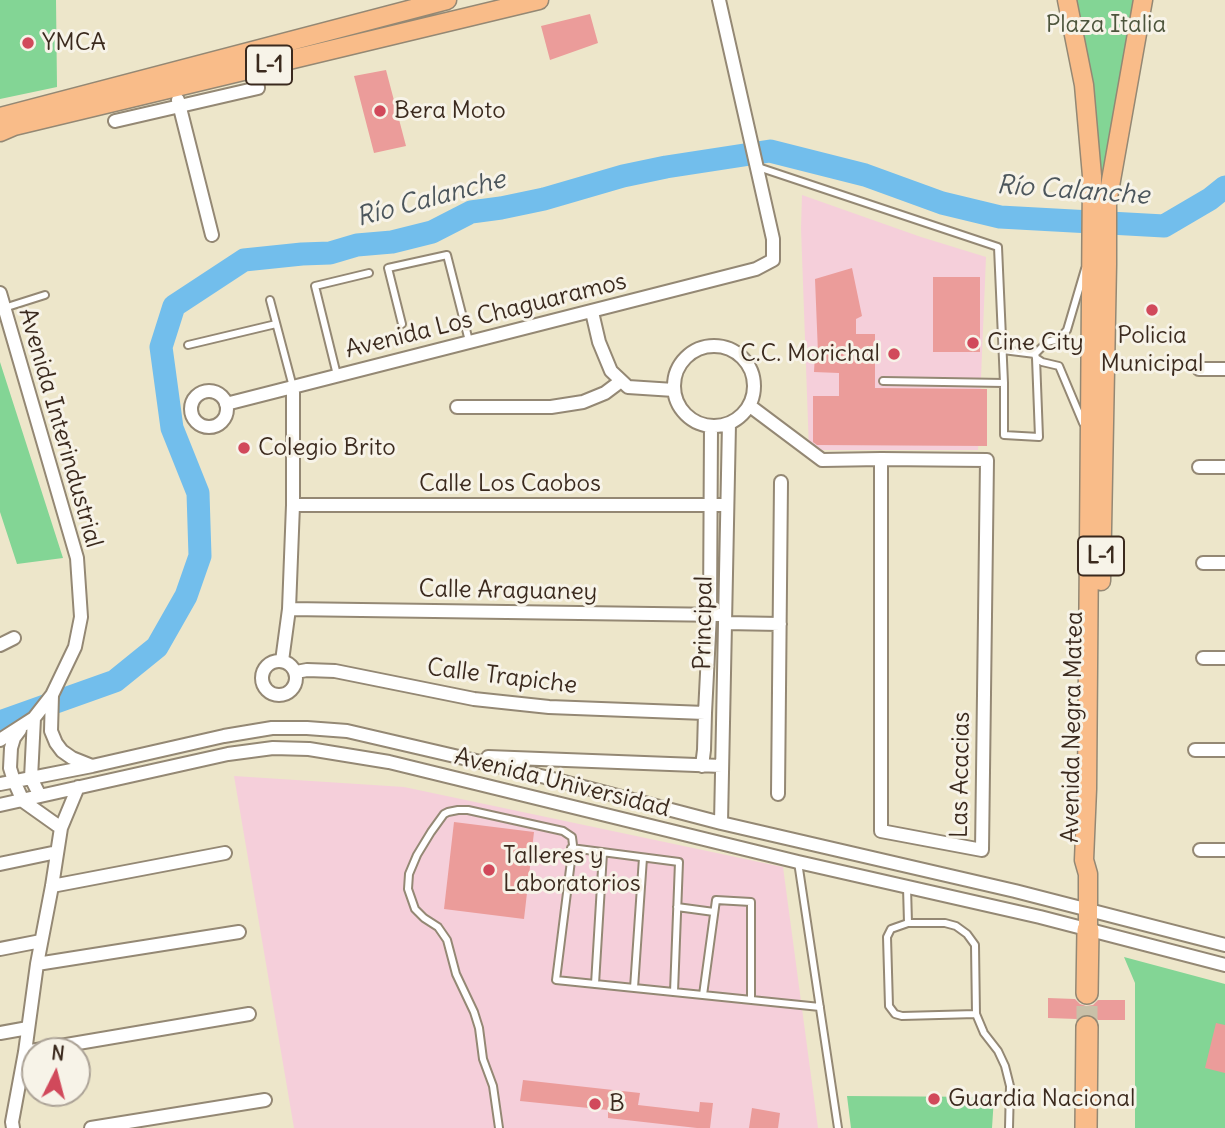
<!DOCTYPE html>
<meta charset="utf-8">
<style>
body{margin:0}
#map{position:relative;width:1225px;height:1128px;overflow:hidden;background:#ede6ca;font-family:Delius,sans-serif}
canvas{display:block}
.north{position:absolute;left:21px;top:1037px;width:70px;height:70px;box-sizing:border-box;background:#f7f3e8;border:2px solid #aca397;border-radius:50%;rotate:6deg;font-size:19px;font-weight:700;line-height:28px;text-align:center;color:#3b2a1e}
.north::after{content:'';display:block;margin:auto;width:24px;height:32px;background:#d1495b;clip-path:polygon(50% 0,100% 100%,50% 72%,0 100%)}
</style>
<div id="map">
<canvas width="1225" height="1128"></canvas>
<div class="north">N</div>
</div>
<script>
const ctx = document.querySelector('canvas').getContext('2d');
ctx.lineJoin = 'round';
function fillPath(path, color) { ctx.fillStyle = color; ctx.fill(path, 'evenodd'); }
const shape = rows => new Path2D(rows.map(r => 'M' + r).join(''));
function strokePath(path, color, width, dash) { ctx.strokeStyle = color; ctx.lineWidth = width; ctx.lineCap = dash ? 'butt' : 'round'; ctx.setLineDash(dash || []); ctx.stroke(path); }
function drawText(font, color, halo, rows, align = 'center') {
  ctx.font = font + ' Delius,sans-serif'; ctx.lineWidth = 6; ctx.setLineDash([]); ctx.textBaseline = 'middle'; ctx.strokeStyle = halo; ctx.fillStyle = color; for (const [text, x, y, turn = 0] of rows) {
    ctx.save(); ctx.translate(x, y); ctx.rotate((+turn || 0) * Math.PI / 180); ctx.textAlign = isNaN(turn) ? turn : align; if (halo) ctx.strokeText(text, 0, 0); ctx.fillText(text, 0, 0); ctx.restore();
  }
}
const built = shape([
 [802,195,921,237,986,257,978,450,809,450,801,228],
 [234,776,404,787,783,867,818,1128,294,1128]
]);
const green = shape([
 [0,0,56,0,57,87,0,99],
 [1075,0,1135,0,1102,183,1094,170,1089,68],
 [0,362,63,558,17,564,0,512],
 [1124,957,1225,984,1225,1128,1135,1128,1135,983],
 [847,1096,994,1097,992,1128,851,1128]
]);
const river = shape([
 [0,722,115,681,157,647,186,596,200,556,198,493,172,428,161,347,174,306,244,260,302,254,330,253,357,245,392,242,432,232,471,212,501,208,544,199,623,176,666,167,770,151,865,175,942,203,1000,217,1164,226,1210,199,1225,187]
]);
const building = shape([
 [590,14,598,43,550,60,541,26],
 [386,70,406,146,374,153,354,76],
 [852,268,862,316,856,319,856,334,875,334,875,388,987,389,987,446,817,445,813,442,813,396,839,396,839,373,814,372,815,353,818,353,815,279],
 [933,277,980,277,980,352,933,352],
 [454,822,534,832,524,919,444,909],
 [1048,998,1075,999,1080,1004,1086,1006,1093,1005,1098,1000,1125,1000,1125,1020,1098,1020,1093,1015,1088,1014,1081,1015,1077,1019,1048,1018],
 [1216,1023,1225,1025,1225,1073,1205,1068],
 [523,1080,640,1093,638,1105,699,1112,700,1102,713,1103,710,1128,697,1128,608,1118,608,1110,520,1101],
 [752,1108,780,1113,778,1128,749,1128]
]);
const motorwayTunnel = shape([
 [1087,1027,1087,993]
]);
const service = shape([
 [758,167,998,247,1004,383,1004,435,1039,437,1036,358],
 [270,300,293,387],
 [4,308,45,295],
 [402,324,388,268,447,255,469,341],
 [188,345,276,324],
 [1003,350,1035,354,1036,358,1042,362,1059,366,1083,423],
 [1035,354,1047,342,1059,339,1067,330,1085,269],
 [337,375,315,286,369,273],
 [883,381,1004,383],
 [571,848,679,862,674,992],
 [798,862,838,1128],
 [907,887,908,923],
 [677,907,714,912],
 [595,984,603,853],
 [634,988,643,858],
 [703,995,716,900,751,902,751,1000],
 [976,1014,902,1016,895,1014,889,1006,887,937,891,929,908,923,945,923,956,926,967,934,975,945,976,1014,984,1033,998,1051,1005,1066,1010,1086,1009,1128],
 [499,1128,493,1086,483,1059,479,1028,474,1012,456,974,447,940,438,927,424,918,415,909,408,889,409,874,417,855,431,832,444,814,448,812,458,810,468,810,563,831,572,837,573,845,556,980,820,1007]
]);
const minor = shape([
 [178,100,212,235],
 [115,121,258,88,255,68],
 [0,293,77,558,81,617,75,647,52,695,34,718,0,740],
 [592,312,599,342,611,371,628,387,674,390],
 '674 386a40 40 0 1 1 80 0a40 40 0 1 1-80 0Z',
 [1199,369,1225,369],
 '191 409a18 18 0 1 1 36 0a18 18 0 1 1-36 0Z',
 [226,404,756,269,773,260,773,239,719,0],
 [750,406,822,460,881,459,987,460,982,850,881,831,881,459],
 [457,407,551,407,583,402,605,393,621,381],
 [1199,467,1225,467],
 [293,505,727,505],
 [1203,563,1225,563],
 [289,609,725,615],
 [725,623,780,624],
 [0,645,14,638],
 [1203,658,1225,658],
 '262 678a17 17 0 1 1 34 0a17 17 0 1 1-34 0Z',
 [282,661,289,609,293,505,293,387],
 [296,672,307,670,335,671,474,699,549,707,705,713],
 [52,695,51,731,56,743,62,751,72,758,92,766],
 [34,718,31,778,40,796],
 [20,730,14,738,11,748,10,768,14,781,23,801,61,828],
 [1195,750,1225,750],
 [488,757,722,766],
 [702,766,704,750,705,713,710,614,711,426],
 [0,784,92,766,224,736,272,728,307,728,347,731,545,777,721,823,1015,891,1225,945],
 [778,794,781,482],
 [0,805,228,754,273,748,309,749,389,762,798,862,1040,917,1225,965],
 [721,823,729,424],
 [1200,850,1225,850],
 [0,864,57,852],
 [52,886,225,853],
 [0,949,41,941],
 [37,964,239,932],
 [0,1033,28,1028],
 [25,1052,249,1014],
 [13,1128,12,1122,25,1052,37,964,52,886,61,828,78,787],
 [91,1128,265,1100]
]);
const primary = shape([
 [1067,0,1084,85,1092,176,1087,789,1084,860,1088,874,1088,930],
 [0,117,447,0],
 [0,132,14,126,539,0],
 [1101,581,1107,264,1107,203,1143,0]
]);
const motorway = shape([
 [1087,993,1088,930],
 [1086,1128,1087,1027]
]);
const markers = [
 [28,43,7,"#d1495b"],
 [380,111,7,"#d1495b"],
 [1152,310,7,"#d1495b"],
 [973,343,7,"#d1495b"],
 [894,354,7,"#d1495b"],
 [244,448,7,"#d1495b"],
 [489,870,7,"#d1495b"],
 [934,1099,7,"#d1495b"],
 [595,1104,7,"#d1495b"]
];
const shields = [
 [269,65,46],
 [1101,556,46]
];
const shieldNames = [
 ["L-1",269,65],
 ["L-1",1101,556]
];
const parkNames = [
 ["Plaza Italia",1106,25]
];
const poiNames = [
 ["YMCA",42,43],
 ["Bera Moto",394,111],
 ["Policia",1152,336,"center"],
 ["Municipal",1152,364,"center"],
 ["Cine City",987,343],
 ["C.C. Morichal",880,354,"right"],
 ["Colegio Brito",258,448],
 ["Talleres y",503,856],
 ["Laboratorios",503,884],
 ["Guardia Nacional",948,1099],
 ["B",609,1104]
];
const streetNames = [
 ["Avenida Los Chaguaramos",486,316,-14],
 ["Avenida Interindustrial",60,428,74],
 ["Calle Los Caobos",510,484],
 ["Calle Araguaney",508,591,1],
 ["Principal",704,623,-89],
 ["Calle Trapiche",502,677,7],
 ["Avenida Negra Matea",1073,727,-89],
 ["Las Acacias",961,775,-89],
 ["Avenida Universidad",562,783,14]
];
const waterNames = [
 ["Río Calanche",1073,191,4],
 ["Río Calanche",431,199,-15]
];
fillPath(built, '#f5cfda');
fillPath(green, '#83d595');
strokePath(river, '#72beec', 23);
fillPath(building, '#eb9c9a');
strokePath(motorwayTunnel, '#c9c0a8', 21, [21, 10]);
strokePath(service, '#948874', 10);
strokePath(minor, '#948874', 16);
strokePath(primary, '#948874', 21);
strokePath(motorway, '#948874', 24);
strokePath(service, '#fff', 6);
strokePath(minor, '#fff', 12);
strokePath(primary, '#f9bc89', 18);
strokePath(motorway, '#f9bc89', 21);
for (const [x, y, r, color] of markers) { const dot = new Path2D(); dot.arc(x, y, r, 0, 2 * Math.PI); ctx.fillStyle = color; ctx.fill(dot); strokePath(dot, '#f7f3e8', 2.5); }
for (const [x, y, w] of shields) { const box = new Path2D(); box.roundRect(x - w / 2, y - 19.5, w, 39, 5); ctx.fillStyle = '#f7f3e8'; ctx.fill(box); strokePath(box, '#3b2a1e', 2); }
drawText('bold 23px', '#3b2a1e', null, shieldNames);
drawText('24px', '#4d553c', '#f7f3e8', parkNames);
drawText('24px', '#3b2a1e', '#f7f3e8', poiNames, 'left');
drawText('24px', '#3b2a1e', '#f7f3e8', streetNames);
drawText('italic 26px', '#4c565c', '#f7f3e8', waterNames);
</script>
